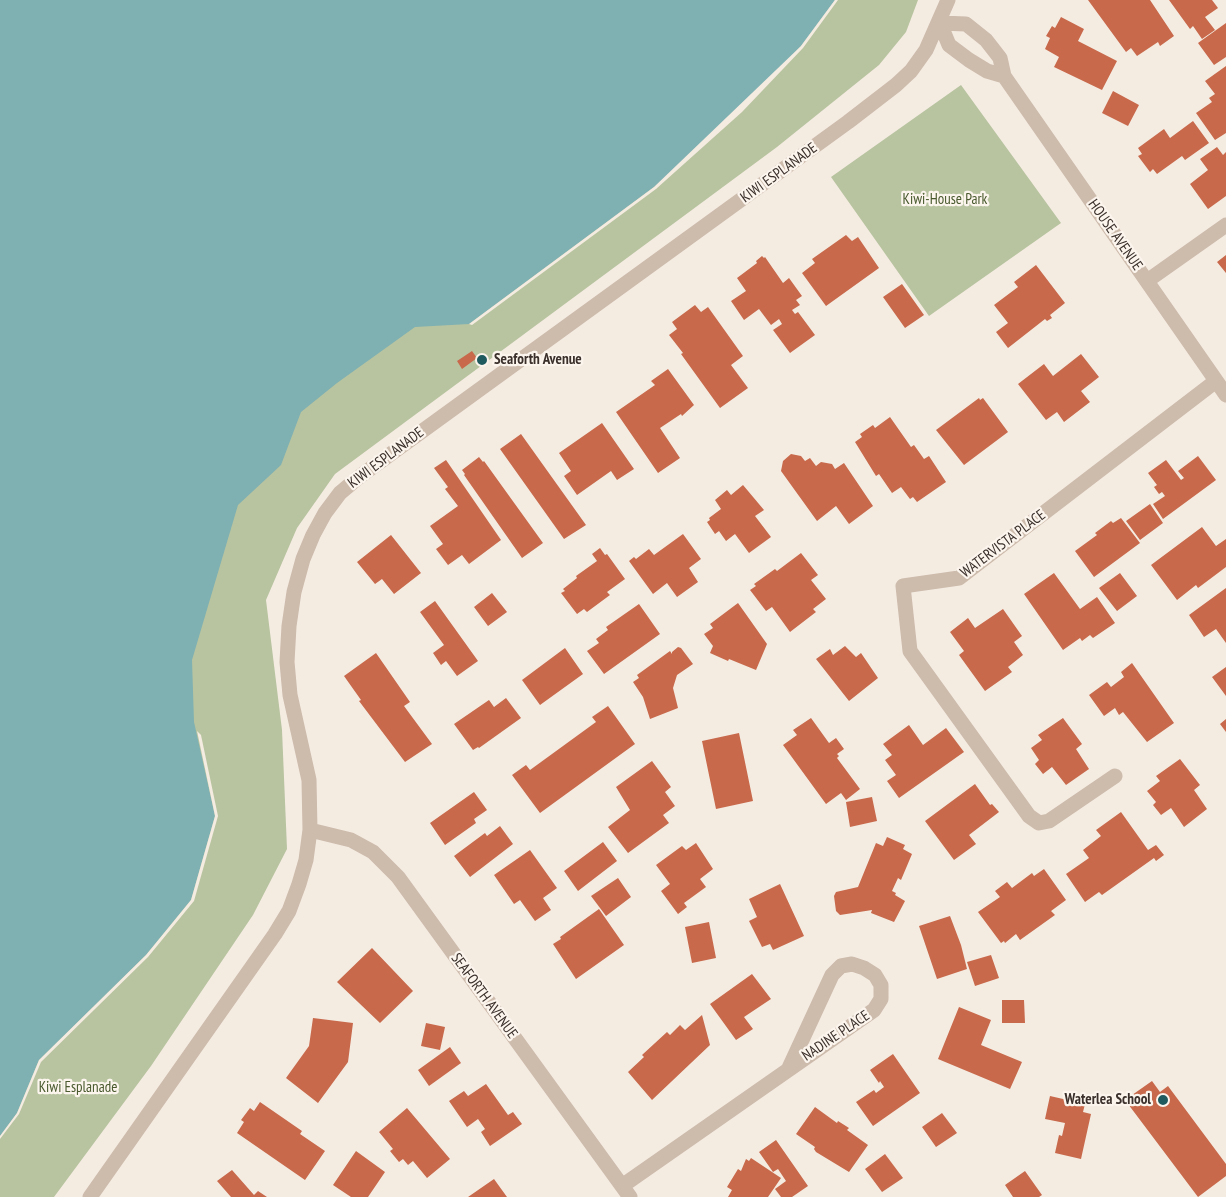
<!DOCTYPE html>
<style>
body{margin:0}
canvas{display:block;background:#f4ebe1}
</style>
<canvas width="1226" height="1197"></canvas>
<script>
const ctx = document.querySelector('canvas').getContext('2d');
ctx.lineJoin = 'round';
function fillPath(path, color) { ctx.fillStyle = color; ctx.fill(path, 'evenodd'); }
const shape = rows => new Path2D(rows.map(r => 'M' + r).join(''));
function strokePath(path, color, width, dash) { ctx.strokeStyle = color; ctx.lineWidth = width; ctx.lineCap = dash ? 'butt' : 'round'; ctx.setLineDash(dash || []); ctx.stroke(path); }
function drawText(font, color, halo, rows, align = 'center') {
  ctx.font = font + ' "PT Sans Narrow",sans-serif'; ctx.lineWidth = 4.5; ctx.setLineDash([]); ctx.textBaseline = 'middle'; ctx.strokeStyle = halo; ctx.fillStyle = color; for (const [text, x, y, turn = 0] of rows) {
    ctx.save(); ctx.translate(x, y); ctx.rotate((+turn || 0) * Math.PI / 180); ctx.textAlign = isNaN(turn) ? turn : align; if (halo) ctx.strokeText(text, 0, 0); ctx.fillText(text, 0, 0); ctx.restore();
  }
}
const green = shape([
 [0,0,801,46,835,0,918,0,906,32,879,65,777,147,335,474,297,528,266,600,282,730,287,849,253,915,151,1066,54,1197,0,1197],
 [961,85,1061,223,929,316,831,177]
]);
const water = shape([
 [0,0,835,0,801,46,740,110,654,187,469,324,415,327,337,383,301,412,281,465,238,505,192,660,194,722,215,816,191,900,146,955,39,1060,17,1113,0,1136]
]);
const pier = shape([
 [835,0,838,0,803,48,742,112,656,189,472,325,469,324,654,187,801,46],
 [197,731,201,735,218,816,194,901,148,957,41,1062,19,1114,0,1139,0,1136,17,1113,39,1060,146,955,191,900,215,816]
]);
const building = shape([
 [1088,0,1150,0,1174,36,1160,46,1158,42,1137,56,1131,48,1126,52],
 [1169,0,1212,0,1218,8,1205,17,1215,30,1202,39,1193,26,1190,29],
 [1061,17,1084,29,1078,41,1117,61,1102,90,1054,67,1059,57,1045,49,1050,38,1046,36,1052,26,1055,28],
 [1226,23,1226,57,1214,65,1198,43],
 [1226,66,1226,133,1215,140,1196,113,1212,102,1209,98,1215,94,1205,81],
 [1113,91,1139,105,1128,126,1102,113],
 [1193,121,1209,143,1185,160,1182,156,1157,174,1153,169,1150,172,1138,156,1142,154,1138,148,1164,129,1170,138],
 [1217,147,1223,155,1226,152,1226,196,1208,209,1190,184,1208,170,1200,159],
 [846,235,852,241,858,237,879,268,826,306,802,273,815,263,812,259],
 [1226,255,1226,273,1217,262],
 [762,256,764,258,765,257,783,283,789,278,802,296,796,300,800,305,792,310,795,314,798,312,815,335,790,353,773,330,782,324,779,319,771,325,759,309,744,320,731,301,746,291,737,278,757,263,756,261],
 [1036,265,1065,303,1050,315,1052,318,1047,321,1045,319,1008,348,996,332,1008,323,994,305,1018,287,1014,282],
 [902,284,924,315,905,328,883,297],
 [695,305,701,312,708,307,743,356,731,365,748,388,720,408,681,354,683,353,669,335,677,329,672,322],
 [472,351,477,358,462,369,457,361],
 [1081,354,1099,377,1081,391,1090,402,1064,422,1057,412,1046,420,1018,384,1044,364,1053,376],
 [668,369,694,405,682,416,681,414,660,428,680,458,658,473,616,412,655,385,651,381],
 [979,398,980,400,983,398,1008,432,964,465,936,430],
 [890,417,911,447,914,445,924,459,929,456,946,482,917,502,913,497,910,499,901,487,892,493,879,474,876,476,855,442,862,437,860,434,873,425,875,428],
 [602,423,634,469,617,480,611,471,577,495,564,476,571,471,559,453],
 [521,434,586,525,564,539,500,449],
 [791,454,801,456,805,461,810,458,816,466,821,462,832,464,835,469,844,463,873,506,849,524,836,506,817,521,781,471,783,461],
 [1198,456,1216,480,1163,519,1153,504,1165,496,1162,492,1159,494,1154,487,1157,485,1148,473,1166,460,1181,480,1184,478,1178,471],
 [479,457,483,462,484,461,543,543,522,558,464,475,465,474,462,470],
 [446,460,501,540,469,564,462,555,448,565,436,549,443,544,430,526,458,506,445,489,448,487,434,468],
 [743,485,764,510,755,516,771,537,749,553,735,534,726,541,719,531,715,534,707,522,710,520,709,518,721,509,715,500,727,490,731,495],
 [1150,504,1163,523,1140,540,1126,521],
 [1121,518,1140,543,1094,577,1075,551,1097,535,1095,533,1111,521,1113,523],
 [1202,527,1216,546,1226,539,1226,567,1198,588,1196,585,1177,600,1151,565],
 [683,534,701,559,689,568,698,582,677,597,667,583,653,594,629,561,634,557,636,559,649,549,654,555],
 [391,535,421,573,394,594,382,579,375,584,357,562],
 [600,548,605,555,607,554,625,579,607,592,610,595,587,612,584,609,577,614,561,593,565,591,563,589,577,578,576,576,597,561,592,554],
 [801,553,818,575,811,580,826,599,813,609,816,612,790,632,772,607,766,611,750,590,756,586,754,584,775,569,777,571],
 [1054,573,1080,609,1097,597,1115,623,1093,638,1090,635,1082,641,1080,638,1063,650,1024,594],
 [1120,573,1137,596,1117,611,1099,588],
 [1226,588,1226,643,1216,629,1204,637,1189,615],
 [492,593,507,612,488,626,474,607],
 [435,601,478,661,457,676,446,661,441,665,433,653,444,645,420,612],
 [738,603,767,644,756,670,729,659,728,661,710,653,713,646,704,634,713,628,710,624],
 [639,604,660,634,604,674,587,651,599,643,596,639,608,630,606,627],
 [1003,609,1022,636,1014,642,1023,655,1008,667,1012,672,985,691,959,655,964,651,950,632,968,618,975,628],
 [845,646,856,657,861,653,878,678,849,701,816,659,830,649,833,655],
 [678,647,681,648,693,664,677,675,673,688,678,708,650,719,643,697,633,682,639,678,637,675,670,651,672,654,672,652],
 [565,648,583,674,540,705,522,680],
 [376,653,410,702,404,706,432,744,405,762,359,701,361,700,344,676],
 [1132,663,1174,723,1147,742,1123,712,1119,715,1115,708,1104,716,1089,695,1107,682,1111,687,1124,677,1121,672],
 [1226,667,1226,696,1212,677],
 [506,698,521,718,479,748,478,747,473,750,454,724,489,700,494,707],
 [608,706,635,744,540,813,512,775,526,765,530,770,596,722,592,717],
 [811,718,829,743,836,738,844,749,837,754,839,756,837,758,860,789,846,800,841,793,826,804,783,745,797,735,793,730],
 [1063,718,1082,744,1076,749,1089,769,1066,785,1052,767,1043,774,1035,764,1039,760,1031,748,1042,740,1038,735],
 [1226,719,1226,732,1220,724],
 [909,725,923,745,946,728,964,752,899,798,887,781,896,775,885,760,892,755,883,744],
 [739,733,753,801,716,809,702,741],
 [1180,759,1200,785,1194,790,1207,809,1184,827,1171,808,1161,815,1153,805,1156,802,1147,791,1160,781,1156,776],
 [652,761,671,787,665,792,675,806,663,815,669,823,628,853,608,827,630,810,616,787],
 [975,784,990,805,992,804,999,812,969,835,976,844,954,860,925,821],
 [474,792,487,810,474,819,476,823,445,845,430,823],
 [872,797,877,821,850,827,846,802],
 [1121,812,1148,850,1156,845,1164,855,1156,861,1154,858,1102,895,1099,892,1085,902,1066,874,1089,858,1083,850,1101,836,1096,830],
 [500,826,513,844,470,877,454,856,485,833,487,836],
 [887,837,905,845,903,849,912,854,901,880,898,878,892,891,896,893,895,895,905,901,894,922,871,913,872,910,840,915,836,911,834,896,836,892,858,887,876,843,883,846],
 [603,842,617,861,578,891,564,871],
 [696,843,713,869,700,879,706,887,684,903,687,907,678,914,661,891,670,884,656,865,682,846,686,850],
 [530,850,557,888,543,898,551,910,535,921,520,900,514,904,494,875],
 [1044,869,1066,900,1051,911,1055,915,1020,940,1016,934,1005,943,1004,941,1001,943,978,912,1000,897,995,891,1007,882,1012,888,1032,873,1034,876],
 [618,878,631,897,606,916,591,896],
 [780,884,804,936,773,950,770,944,762,947,749,921,757,917,749,899],
 [599,909,624,945,576,979,553,944,561,939,560,937],
 [950,916,961,945,967,969,937,979,919,926],
 [709,922,716,958,692,963,685,927],
 [372,948,413,991,380,1023,337,982],
 [991,955,999,978,975,986,967,962],
 [752,974,771,999,744,1017,753,1029,736,1040,710,1004],
 [1002,1000,1024,1000,1025,1023,1002,1023],
 [959,1007,991,1020,981,1045,1022,1062,1010,1089,938,1059],
 [702,1015,710,1045,652,1100,628,1072,644,1057,642,1055,667,1032,670,1035,680,1025,685,1030],
 [313,1018,353,1023,348,1062,318,1103,286,1078,309,1046],
 [426,1023,445,1027,440,1050,421,1046],
 [450,1047,461,1063,429,1086,418,1070],
 [893,1054,920,1093,873,1126,856,1102,874,1090,876,1093,884,1087,880,1081,879,1083,870,1070],
 [1152,1081,1160,1092,1168,1086,1226,1164,1226,1176,1198,1197,1125,1100],
 [486,1084,508,1115,513,1112,522,1124,490,1146,481,1132,485,1129,478,1119,467,1127,449,1101,464,1091,468,1096],
 [1050,1096,1085,1104,1083,1112,1091,1114,1081,1159,1055,1153,1059,1135,1062,1136,1065,1123,1045,1119],
 [260,1102,302,1131,300,1134,325,1151,305,1180,237,1133,244,1122,241,1120,250,1108,254,1111],
 [815,1107,837,1123,838,1121,849,1128,847,1130,868,1145,849,1172,816,1152,814,1149,815,1147,796,1134],
 [407,1108,450,1159,427,1178,413,1161,408,1165,403,1159,399,1162,390,1151,393,1149,379,1132],
 [942,1113,957,1133,936,1147,922,1127],
 [776,1140,808,1186,792,1197,781,1197,775,1189,786,1181,778,1169,773,1172,759,1152],
 [356,1151,385,1172,368,1197,351,1197,333,1185],
 [885,1154,903,1178,882,1192,865,1169],
 [751,1158,781,1178,768,1197,728,1197,732,1190,727,1187,738,1169,741,1171,746,1159,749,1161],
 [232,1170,254,1195,258,1191,267,1197,231,1197,217,1181],
 [1025,1171,1042,1195,1039,1197,1013,1197,1005,1185],
 [494,1179,507,1197,468,1197]
]);
const minor = shape([
 [1004,76,987,71,969,60,949,45,940,23,966,24,986,40,1000,58,1004,76,1226,395],
 [1147,281,1226,225],
 [1115,776,1049,821,1039,823,1029,816,910,651,903,586,959,578,1216,381],
 [310,830,351,840,373,852,398,877,630,1197],
 [622,1186,874,1010,881,999,881,985,875,975,864,968,852,964,841,966,832,975,789,1068],
 [90,1197,275,934,289,911,299,884,306,860,310,830,309,780,290,695,287,662,289,626,294,592,303,559,313,535,325,513,340,493,359,477,848,122,896,85,911,71,926,50,948,0]
]);
const markers = [
 [482,360,6,"#1f5a5e"],
 [1163,1100,6,"#1f5a5e"]
];
const streetNames = [
 ["KIWI ESPLANADE",779,173,-36],
 ["HOUSE AVENUE",1115,235,55],
 ["KIWI ESPLANADE",386,458,-37],
 ["WATERVISTA PLACE",1003,544,-37],
 ["SEAFORTH AVENUE",484,996,54],
 ["NADINE PLACE",836,1036,-34]
];
const parkNames = [
 ["Kiwi-House Park",945,200],
 ["Kiwi Esplanade",78,1088]
];
const poiNames = [
 ["Seaforth Avenue",494,360],
 ["Waterlea School",1151,1100,"right"]
];
fillPath(green, '#b8c4a0');
fillPath(water, '#7fb0b2');
fillPath(pier, '#f4ebe1');
fillPath(building, '#c8694b');
strokePath(minor, '#cdbbac', 15);
for (const [x, y, r, color] of markers) { const dot = new Path2D(); dot.arc(x, y, r, 0, 2 * Math.PI); ctx.fillStyle = color; ctx.fill(dot); strokePath(dot, '#fbf5ee', 2); }
drawText('15px', '#3b302b', '#fbf5ee', streetNames);
drawText('15px', '#4a5a2e', '#fbf5ee', parkNames);
drawText('bold 15px', '#3b302b', '#fbf5ee', poiNames, 'left');
</script>
